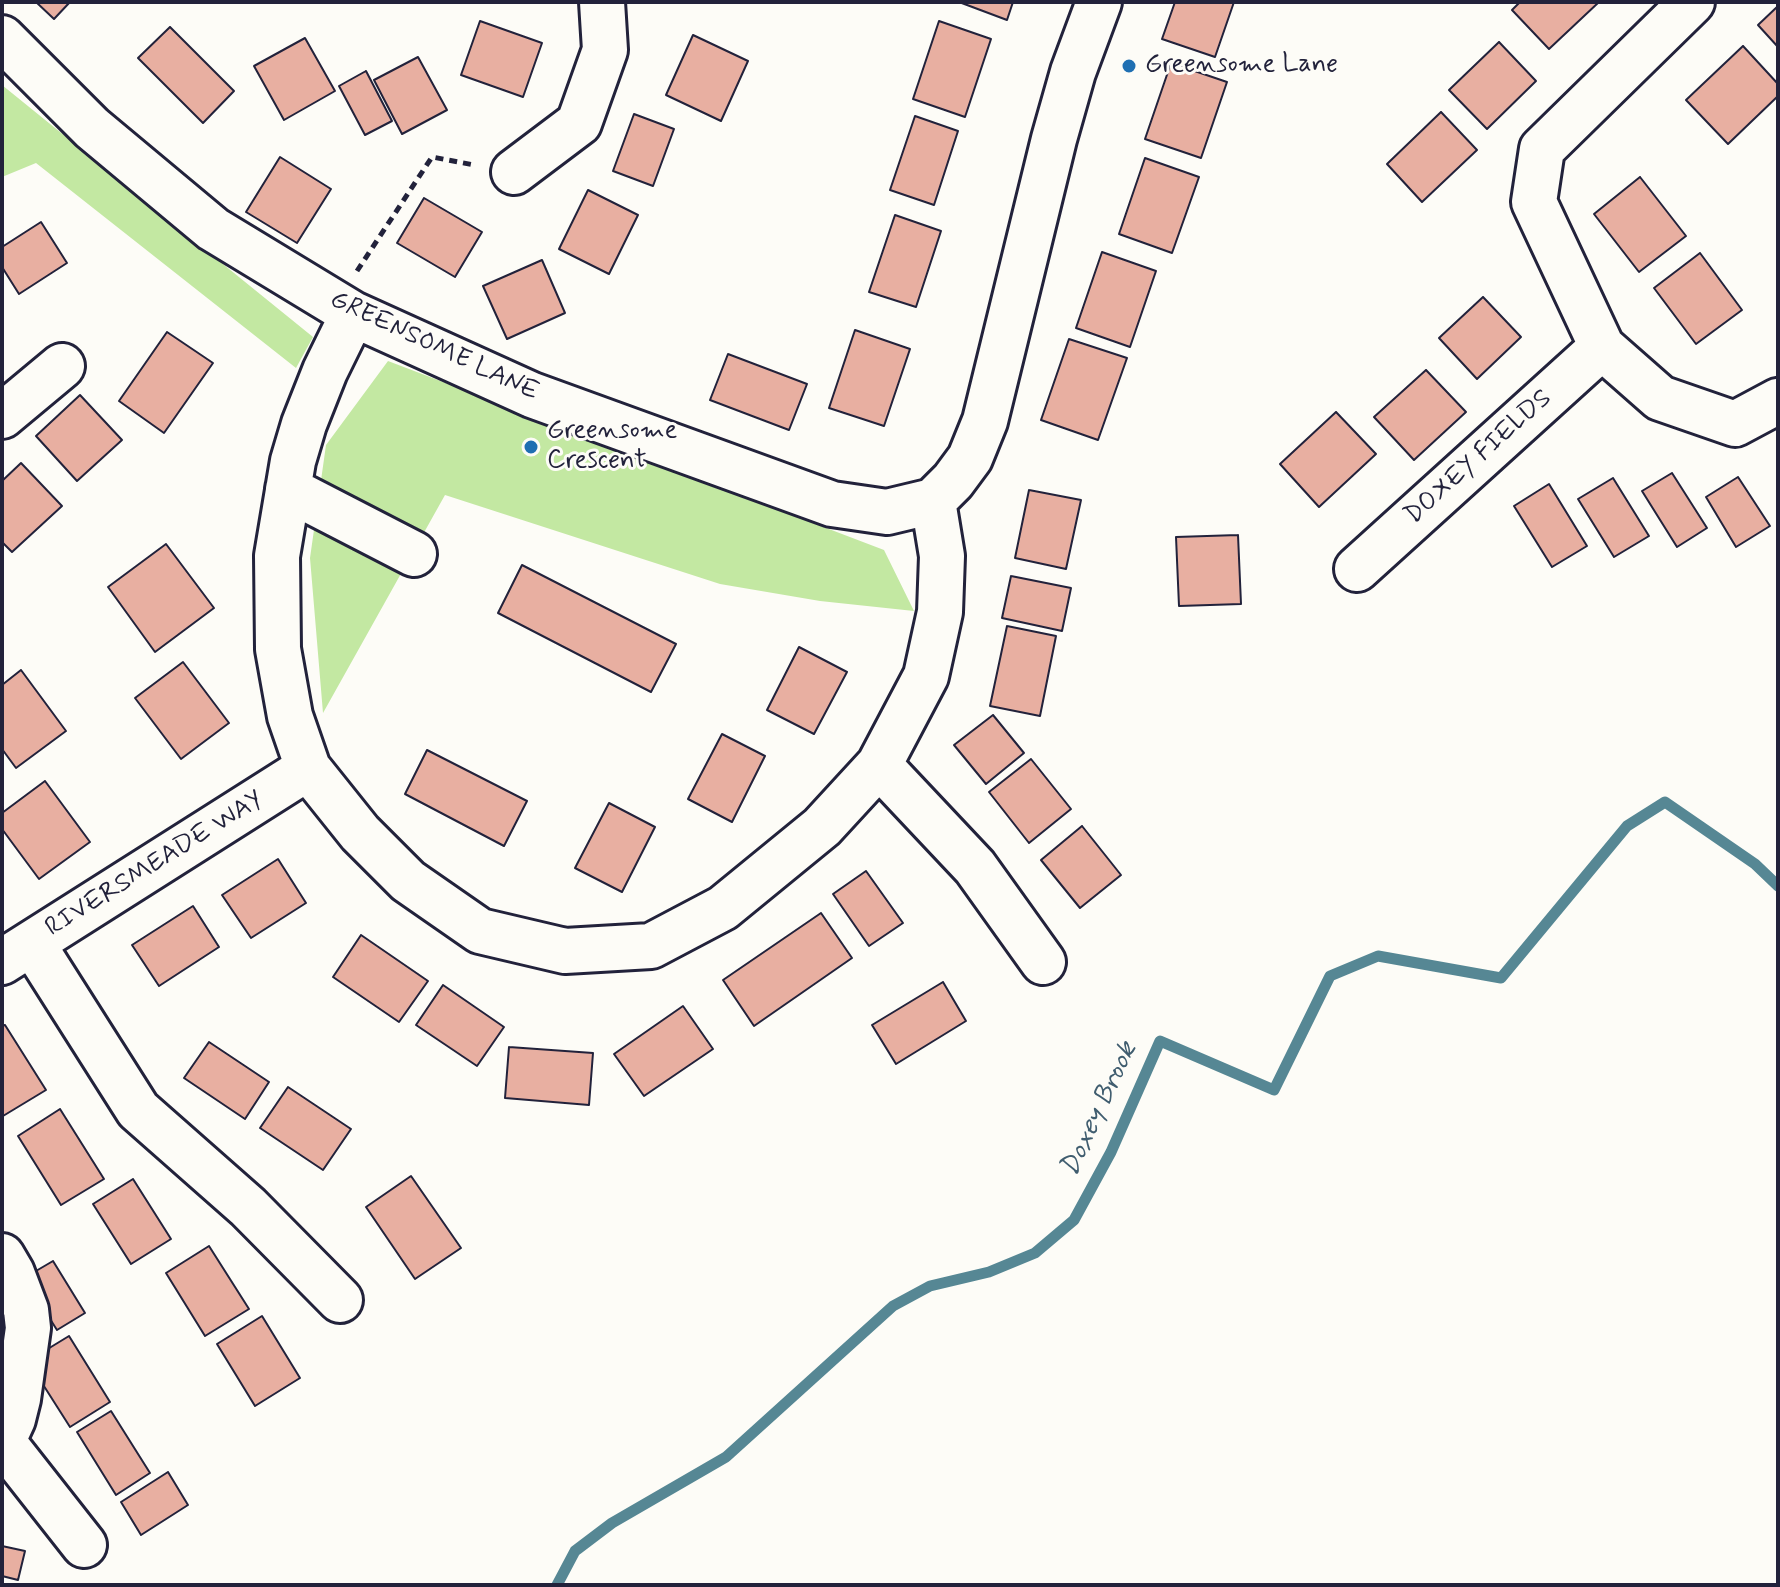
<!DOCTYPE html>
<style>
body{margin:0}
#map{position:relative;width:1780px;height:1587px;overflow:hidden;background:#fdfcf7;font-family:Mynerve,sans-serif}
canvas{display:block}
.frame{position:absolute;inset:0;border:4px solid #22223b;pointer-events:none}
</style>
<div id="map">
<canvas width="1780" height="1587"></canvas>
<div class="frame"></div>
</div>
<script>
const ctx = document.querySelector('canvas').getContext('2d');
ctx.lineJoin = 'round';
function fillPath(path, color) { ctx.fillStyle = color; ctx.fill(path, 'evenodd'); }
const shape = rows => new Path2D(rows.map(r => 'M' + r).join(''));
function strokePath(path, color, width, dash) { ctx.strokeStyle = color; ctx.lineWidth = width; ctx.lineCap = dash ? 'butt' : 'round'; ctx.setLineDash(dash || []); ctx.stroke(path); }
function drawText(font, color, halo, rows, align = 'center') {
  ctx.font = font + ' Mynerve,sans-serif'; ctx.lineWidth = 6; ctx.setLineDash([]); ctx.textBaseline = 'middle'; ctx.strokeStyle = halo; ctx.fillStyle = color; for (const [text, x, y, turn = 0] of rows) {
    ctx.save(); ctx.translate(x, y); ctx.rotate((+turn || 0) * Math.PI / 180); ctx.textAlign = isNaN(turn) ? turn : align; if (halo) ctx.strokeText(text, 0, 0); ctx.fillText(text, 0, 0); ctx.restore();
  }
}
const green = shape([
 [2,85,313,337,296,368,36,163,2,177],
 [388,361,884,550,914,611,820,601,720,584,445,495,323,713,310,558,326,445]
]);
const stream = shape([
 [557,1585,575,1551,612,1523,726,1457,893,1306,930,1286,989,1272,1035,1253,1074,1220,1111,1152,1160,1041,1274,1090,1330,976,1378,956,1501,978,1627,826,1665,802,1755,864,1778,886]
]);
const building = shape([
 [36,2,70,2,54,19,36,2],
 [959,2,1013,2,1007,20,959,2],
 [1175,2,1234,2,1215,57,1162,39,1175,2],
 [1520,2,1599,2,1549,49,1512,10,1520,2],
 [1778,6,1778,47,1758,25,1778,6],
 [480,21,542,43,523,97,461,75,480,21],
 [939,21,991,39,965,117,913,99,939,21],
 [170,27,234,91,203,123,138,58,170,27],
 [693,35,748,61,721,121,666,95,693,35],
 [305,38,335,91,284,120,254,66,305,38],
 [1499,42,1536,81,1487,129,1449,90,1499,42],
 [1743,46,1778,84,1778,96,1728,144,1686,100,1743,46],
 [418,57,447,110,402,134,374,80,418,57],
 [1171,63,1227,82,1201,158,1145,139,1171,63],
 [366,71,392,121,365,135,339,86,366,71],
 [1441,112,1477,150,1422,202,1387,164,1441,112],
 [634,114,674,129,653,186,613,171,634,114],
 [915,116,958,131,934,205,890,190,915,116],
 [280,157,331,189,297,243,246,212,280,157],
 [1145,158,1199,177,1172,253,1119,234,1145,158],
 [1640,177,1686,236,1639,272,1594,214,1640,177],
 [588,190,638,215,609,274,559,249,588,190],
 [424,198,482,232,455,277,397,243,424,198],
 [895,215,941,231,916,307,869,292,895,215],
 [41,222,67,263,19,294,2,267,2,247,41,222],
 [1102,252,1156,271,1130,347,1076,328,1102,252],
 [1700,253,1742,310,1696,344,1654,288,1700,253],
 [542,260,565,313,507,339,483,286,542,260],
 [1483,297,1521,337,1477,379,1439,338,1483,297],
 [855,330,910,349,884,426,829,408,855,330],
 [167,332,213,363,164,433,119,401,167,332],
 [1069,339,1127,358,1098,440,1041,420,1069,339],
 [728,354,807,384,789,430,710,400,728,354],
 [1426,370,1466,412,1414,460,1374,417,1426,370],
 [80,395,122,440,77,481,36,436,80,395],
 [1336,412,1376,454,1319,507,1280,464,1336,412],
 [21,463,62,506,12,552,2,542,2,481,21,463],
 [1672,473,1707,528,1677,547,1642,491,1672,473],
 [1738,477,1770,526,1736,547,1706,497,1738,477],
 [1613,478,1649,536,1614,557,1578,499,1613,478],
 [1549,484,1587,546,1552,567,1514,506,1549,484],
 [1029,490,1081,500,1066,569,1015,558,1029,490],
 [1238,535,1241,604,1179,606,1176,537,1238,535],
 [166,544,214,608,155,652,108,587,166,544],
 [522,565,676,644,651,692,498,613,522,565],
 [1011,576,1071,588,1062,631,1002,618,1011,576],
 [1007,626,1056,636,1040,716,990,706,1007,626],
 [799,647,847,672,814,734,767,710,799,647],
 [183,662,229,723,181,759,135,698,183,662],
 [21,670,66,731,16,768,2,749,2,685,21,670],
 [993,715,1024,753,986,784,954,745,993,715],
 [722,734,765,756,732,822,688,799,722,734],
 [427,750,527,801,504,846,405,794,427,750],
 [1031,759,1071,809,1029,843,989,792,1031,759],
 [45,781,90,842,39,879,2,829,2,813,45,781],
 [609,803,655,827,622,892,575,868,609,803],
 [1082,826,1121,875,1080,908,1041,860,1082,826],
 [278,859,306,903,251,938,222,895,278,859],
 [866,871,903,923,869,946,833,894,866,871],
 [193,906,219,947,159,986,132,945,193,906],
 [821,913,852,958,754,1026,723,980,821,913],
 [361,935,428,981,399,1022,333,977,361,935],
 [943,982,966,1021,896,1064,872,1025,943,982],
 [443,985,504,1027,477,1066,416,1025,443,985],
 [683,1006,713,1049,644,1096,614,1054,683,1006],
 [5,1025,46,1090,3,1116,2,1026,5,1025],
 [209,1042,269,1082,245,1119,184,1078,209,1042],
 [509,1047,593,1053,589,1105,505,1098,509,1047],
 [288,1087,351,1129,323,1170,260,1128,288,1087],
 [60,1109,104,1179,61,1205,18,1136,60,1109],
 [411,1176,461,1248,415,1279,366,1207,411,1176],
 [133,1179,171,1239,131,1264,93,1204,133,1179],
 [209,1246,249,1309,205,1336,166,1273,209,1246],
 [53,1261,85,1313,57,1330,24,1278,53,1261],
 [262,1316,300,1378,255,1406,217,1344,262,1316],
 [69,1336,110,1402,70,1427,28,1361,69,1336],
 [111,1411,150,1473,116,1495,77,1432,111,1411],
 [168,1472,188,1505,141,1535,121,1502,168,1472],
 [2,1546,25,1551,18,1580,2,1576,2,1546]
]);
const path = shape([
 [357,271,432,157,474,165]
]);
const minor = shape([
 [2,38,92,128,213,229,353,314,532,395,832,504,887,512,933,501,953,481,970,458,985,421,1054,139,1073,72,1099,2],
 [514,172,579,123,605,50,602,2],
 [353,314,325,371,304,424,293,461,277,556,278,649,290,716,308,768,360,833,408,881,480,931,565,951,651,946,723,908,822,827,879,765,926,676,940,612,942,556,933,501],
 [1602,347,1660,398,1735,424,1778,401],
 [2,416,62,366],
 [288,489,414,554],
 [1357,569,1602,347,1534,202,1542,149,1692,2],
 [879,765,975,867,1043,962],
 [32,943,138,1110,248,1207,340,1300],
 [2,962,308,768],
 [2,1256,12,1273,26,1310,28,1328,18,1399,13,1419,2,1443],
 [3,1442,84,1545]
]);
const markers = [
 [1129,66,8,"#1f6fb2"],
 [531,447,8,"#1f6fb2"]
];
const poiNames = [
 ["Greensome Lane",1145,66],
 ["Greensome",547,432],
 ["Crescent",547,462]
];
const streetNames = [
 ["GREENSOME LANE",434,347,25],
 ["DOXEY FIELDS",1479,458,-42],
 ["RIVERSMEADE WAY",155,865,-32]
];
const waterNames = [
 ["Doxey Brook",1100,1110,-65]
];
fillPath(green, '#c3e8a2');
strokePath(stream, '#568794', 11);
fillPath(building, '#e8afa1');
strokePath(building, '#22223b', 2);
strokePath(minor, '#22223b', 50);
strokePath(path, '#22223b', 5, [8, 6]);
strokePath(minor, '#fdfcf7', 44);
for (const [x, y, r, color] of markers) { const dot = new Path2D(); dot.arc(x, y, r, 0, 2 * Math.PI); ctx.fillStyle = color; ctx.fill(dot); strokePath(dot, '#fdfcf7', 3); }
drawText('26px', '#22223b', '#fdfcf7', poiNames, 'left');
drawText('26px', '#22223b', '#fdfcf7', streetNames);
drawText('italic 28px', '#405d6f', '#fdfcf7', waterNames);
</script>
